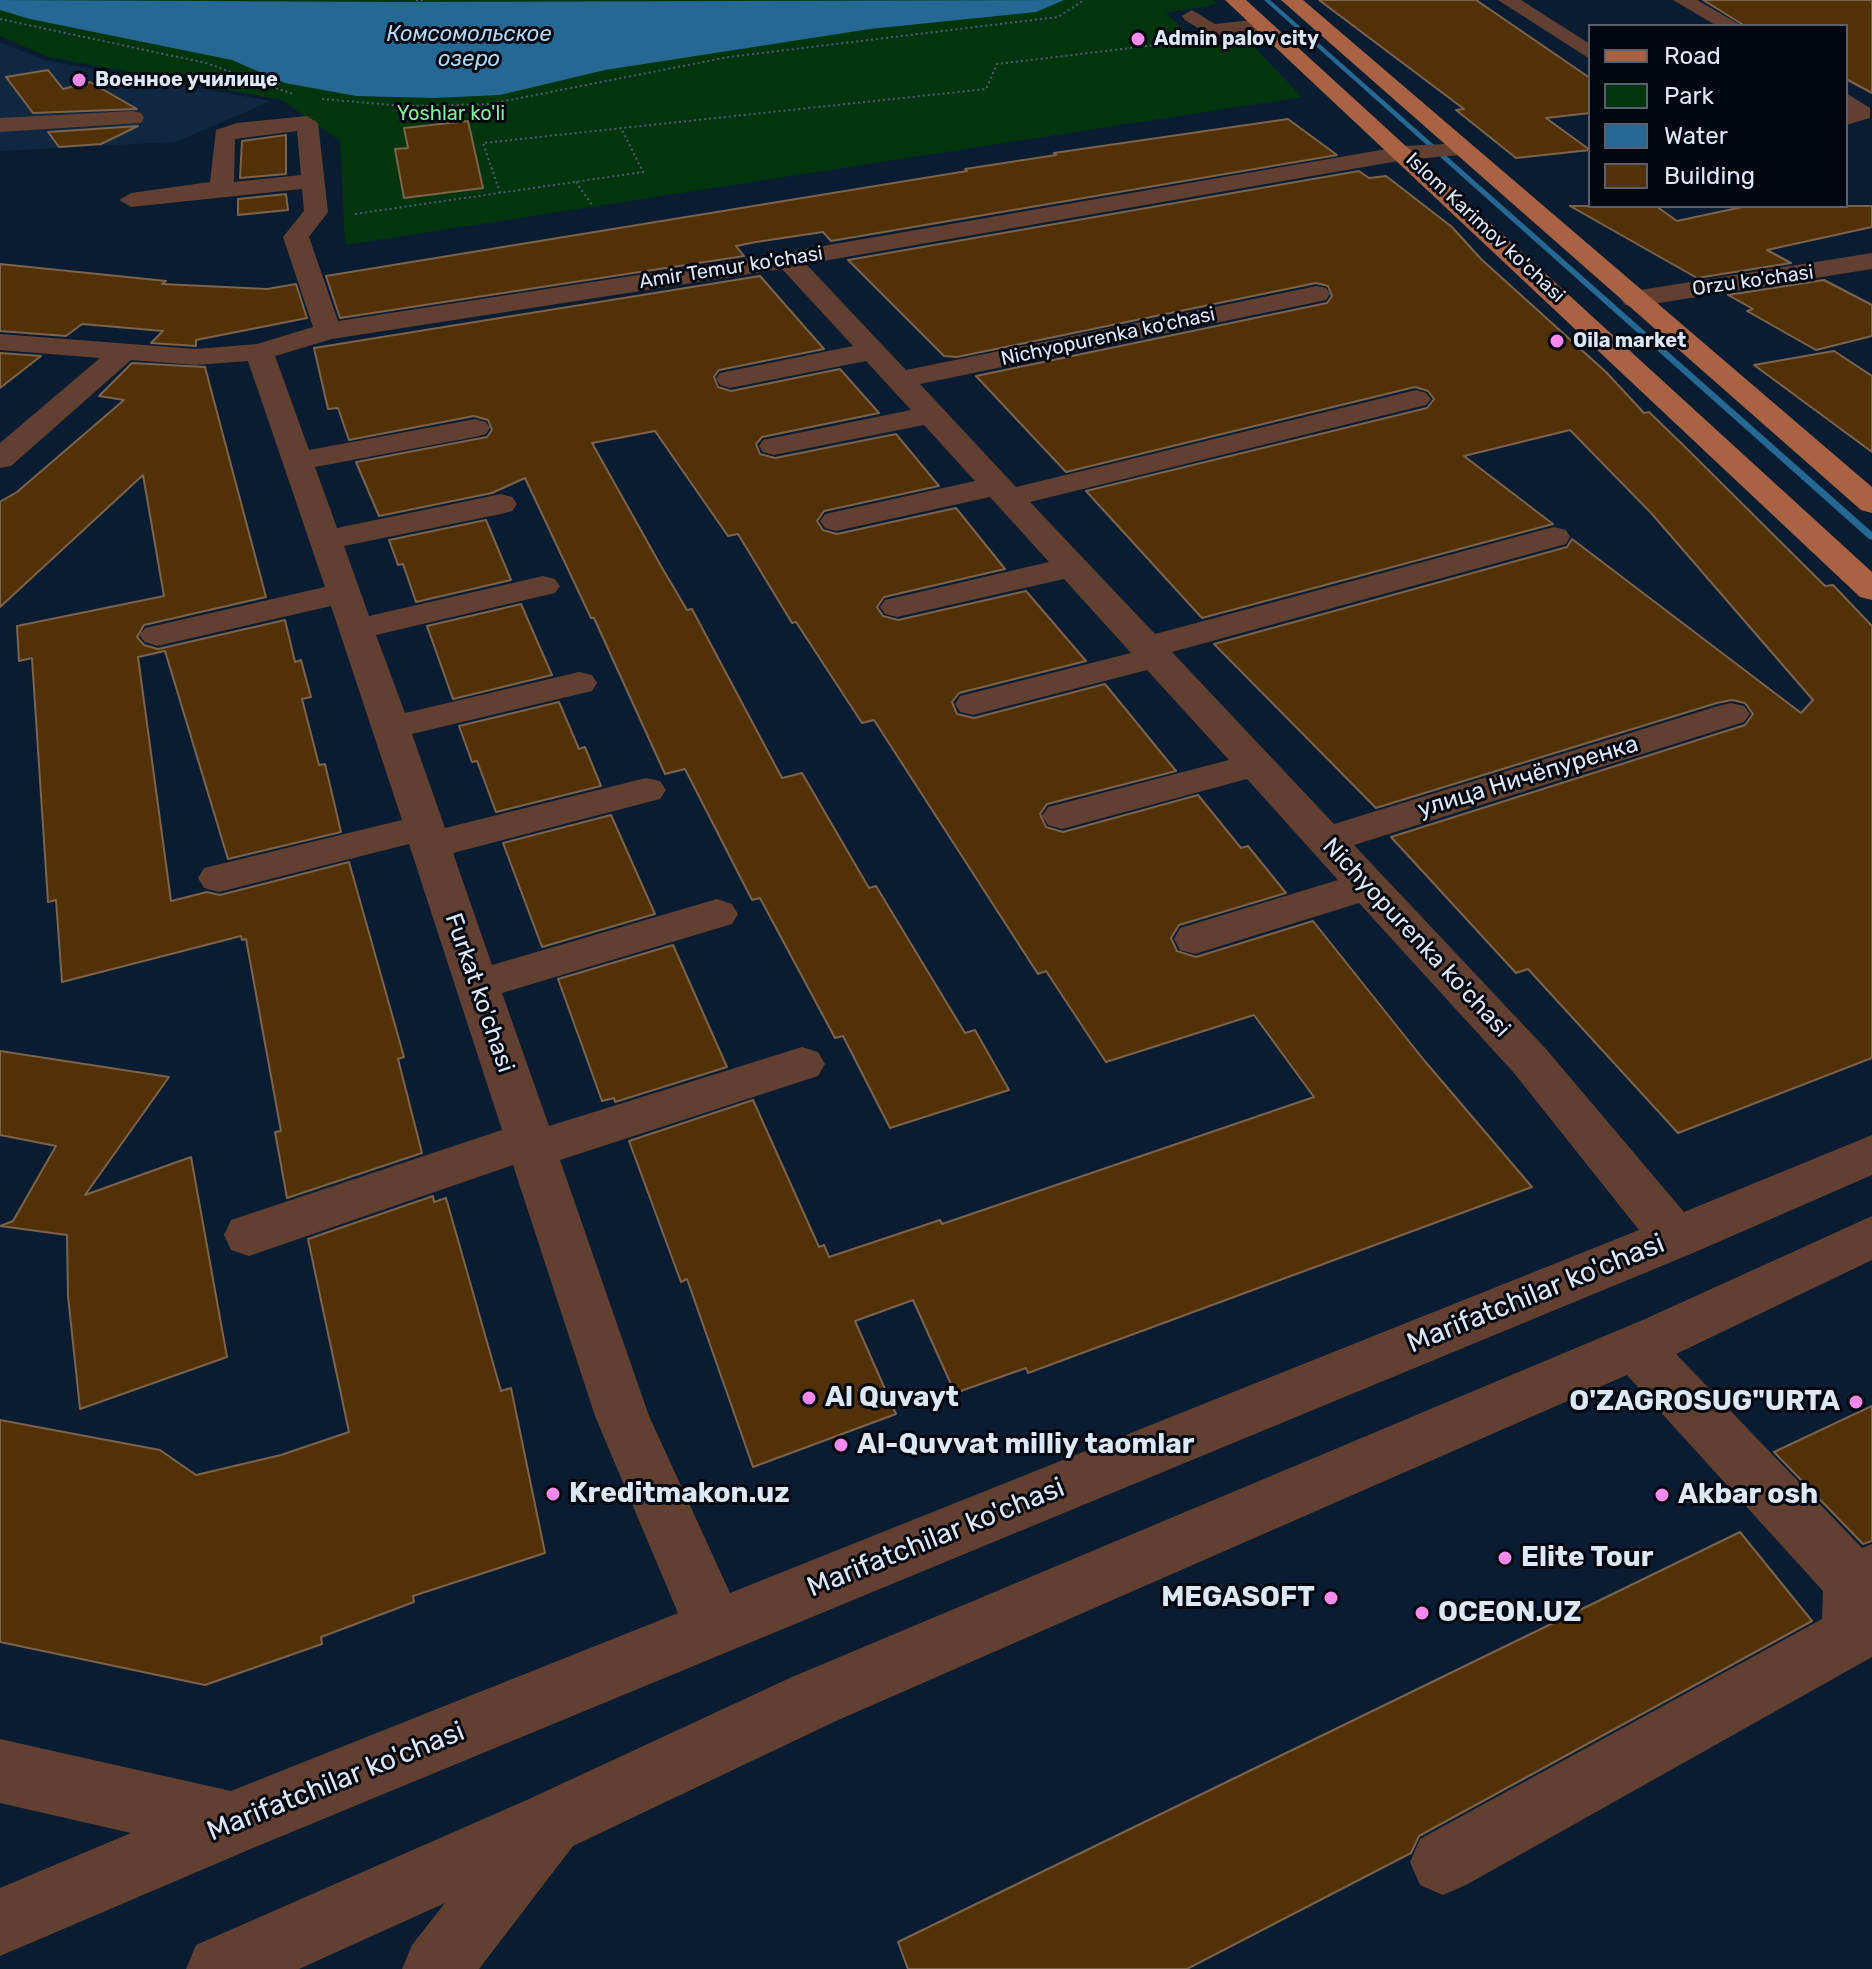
<!DOCTYPE html>
<meta charset="utf-8">
<style>
body{margin:0}
#map{position:relative;width:1872px;height:1969px;overflow:hidden;background:#091c31;font-family:Rubik,sans-serif}
canvas{display:block}
.legend{position:absolute;left:1588px;top:24px;width:260px;height:184px;box-sizing:border-box;background:#02060f;border:2px solid #59606b;margin:0;padding:10px 14px;list-style:none;font-size:24px;color:#dce8f6}
.legend li{display:flex;align-items:center;gap:16px;height:40px}
.legend b{width:40px;border:2px solid #59606b}
</style>
<div id="map">
<canvas width="1872" height="1969"></canvas>
<ul class="legend">
<li><b style="height:10px;background:#a96343"></b>Road</li>
<li><b style="height:22px;background:#00350e"></b>Park</li>
<li><b style="height:22px;background:#256893"></b>Water</li>
<li><b style="height:22px;background:#533107"></b>Building</li>
</ul>
</div>
<script>
const ctx = document.querySelector('canvas').getContext('2d');
ctx.lineJoin = 'round';
function fillPath(path, color) { ctx.fillStyle = color; ctx.fill(path, 'evenodd'); }
const shape = rows => new Path2D(rows.map(r => 'M' + r).join(''));
function strokePath(path, color, width, dash) { ctx.strokeStyle = color; ctx.lineWidth = width; ctx.lineCap = dash ? 'butt' : 'round'; ctx.setLineDash(dash || []); ctx.stroke(path); }
function drawText(font, color, halo, rows, align = 'center') {
  ctx.font = font + ' Rubik,sans-serif'; ctx.lineWidth = 6; ctx.setLineDash([]); ctx.textBaseline = 'middle'; ctx.strokeStyle = halo; ctx.fillStyle = color; for (const [text, x, y, turn = 0] of rows) {
    ctx.save(); ctx.translate(x, y); ctx.rotate((+turn || 0) * Math.PI / 180); ctx.textAlign = isNaN(turn) ? turn : align; if (halo) ctx.strokeText(text, 0, 0); ctx.fillText(text, 0, 0); ctx.restore();
  }
}
const built = shape([
 [0,42,45,60,271,101,176,142,0,151]
]);
const green = shape([
 [0,0,1213,0,1218,4,1166,13,1196,41,1246,38,1302,97,345,245,340,141,282,100,48,57,0,36]
]);
const water = shape([
 [0,0,401,2,1064,0,1036,12,870,29,605,70,500,95,434,98,356,96,285,83,232,60,30,19,0,10]
]);
const stream = shape([
 [1264,0,1270,0,1872,532,1872,540,1869,539,1264,0]
]);
const building = shape([
 [1319,0,1476,0,1590,78,1590,113,1546,118,1590,150,1516,158,1456,110,1464,109,1319,0],
 [1703,0,1872,0,1872,93,1846,79,1846,26,1745,26,1703,0],
 [48,70,63,89,90,82,137,109,33,113,6,77,48,70],
 [1288,119,1337,155,831,241,823,232,756,242,736,246,744,256,340,318,326,276,967,171,965,169,1056,155,1054,153,1288,119],
 [468,121,483,188,404,198,395,149,408,148,404,128,468,121],
 [138,126,101,144,59,147,48,132,138,126],
 [286,135,286,174,240,178,242,141,286,135],
 [1359,171,1369,178,1386,176,1452,227,1481,259,1606,372,1644,413,1649,412,1681,443,1825,586,1833,585,1872,626,1872,1058,1678,1133,1528,969,1516,973,1391,837,1745,725,1753,714,1745,703,1732,700,1717,703,1376,808,1214,644,1567,547,1572,539,1801,713,1813,700,1652,514,1570,430,1464,456,1553,524,1202,618,1086,491,1427,408,1434,399,1428,391,1415,387,1066,472,976,376,1327,303,1332,296,1328,286,1316,283,957,357,944,356,848,260,1359,171],
 [286,194,288,210,238,215,238,199,286,194],
 [1570,206,1656,206,1677,221,1747,206,1872,206,1872,227,1767,250,1791,263,1697,278,1570,206],
 [0,264,166,281,162,284,267,289,296,284,307,318,196,340,196,346,151,343,163,331,82,324,66,336,0,331,0,264],
 [760,276,824,349,719,370,714,377,718,387,731,391,840,369,879,413,762,437,756,444,760,454,775,458,896,434,939,486,824,511,817,521,823,530,837,534,956,508,1005,569,884,597,877,607,883,616,898,620,1026,591,1086,661,959,693,952,702,957,714,974,718,1105,684,1176,771,1047,804,1040,814,1046,827,1063,832,1198,795,1241,848,1248,846,1286,893,1179,925,1171,938,1177,951,1196,957,1313,921,1423,1059,1532,1187,1028,1373,1026,1368,955,1393,913,1300,855,1321,896,1414,753,1467,687,1279,681,1282,629,1141,753,1100,819,1247,824,1245,829,1257,940,1220,942,1224,1314,1097,1254,1015,1106,1062,1046,971,1038,974,874,720,862,723,796,622,792,623,738,534,728,536,655,431,592,443,661,566,687,610,692,609,782,778,802,773,869,888,876,886,965,1033,975,1030,1009,1090,890,1128,843,1036,835,1038,760,898,752,900,685,769,665,774,594,618,591,618,525,478,492,493,379,516,356,462,487,437,492,430,488,420,474,416,349,440,338,408,328,409,314,348,760,276],
 [1824,280,1872,305,1872,336,1816,350,1747,311,1753,309,1728,295,1824,280],
 [1834,351,1872,376,1872,452,1754,365,1834,351],
 [0,353,41,356,0,388,0,353],
 [132,363,205,367,266,597,144,625,137,637,144,645,158,649,285,620,295,662,301,660,311,697,302,699,319,765,325,764,341,832,228,859,165,651,138,657,171,901,207,892,220,895,349,862,404,1057,398,1059,422,1153,287,1198,275,1132,281,1131,246,939,242,940,241,936,62,982,56,900,48,902,32,658,19,661,17,626,164,596,143,475,0,607,0,502,17,492,124,400,99,396,132,363],
 [486,520,511,580,416,602,403,564,398,565,389,540,486,520],
 [521,604,552,675,453,699,427,626,521,604],
 [559,702,579,749,585,747,601,786,496,812,477,761,472,762,459,726,559,702],
 [611,815,655,914,542,947,503,843,611,815],
 [673,945,727,1067,615,1102,614,1098,602,1101,558,979,673,945],
 [0,1051,169,1077,85,1195,191,1157,227,1357,80,1409,68,1296,67,1235,0,1226,13,1221,56,1146,0,1135,0,1051],
 [433,1196,434,1202,446,1198,501,1391,511,1388,545,1553,413,1596,414,1602,321,1637,322,1644,205,1685,0,1642,0,1420,160,1450,196,1475,281,1455,349,1432,308,1239,433,1196],
 [1872,1406,1872,1541,1863,1544,1774,1452,1872,1406],
 [1740,1532,1812,1621,1419,1836,1411,1853,1187,1969,908,1969,898,1942,1740,1532]
]);
const path = shape([
 [416,0,425,0],
 [0,19,206,63,293,94],
 [322,99,404,106,489,104,729,57,1058,17,1084,0],
 [576,182,592,205],
 [500,193,483,143,986,89,997,64,1181,42],
 [355,214,643,172,621,128]
]);
const minor = shape([
 [1498,0,1521,0,1590,44,1590,59,1498,0],
 [1673,0,1697,0,1742,26,1717,26,1673,0],
 [1192,10,1215,24,1262,19,1272,25,1262,31,1211,36,1185,20,1182,16,1192,10],
 [1846,93,1870,108,1870,118,1846,125,1846,93],
 [133,111,141,113,144,118,141,123,0,132,0,118,133,111],
 [307,116,318,123,328,212,309,237,338,321,788,252,1404,146,1468,143,1471,148,1460,155,1404,160,806,264,906,370,1317,286,1326,288,1330,294,1326,300,1317,302,920,384,1016,487,1416,390,1426,393,1431,399,1426,405,1030,502,1155,634,1542,530,1554,527,1566,530,1570,537,1566,544,1172,652,1334,824,1718,706,1731,703,1744,706,1750,714,1744,722,1354,845,1546,1049,1684,1212,1872,1135,1872,1175,1693,1253,253,1848,0,1956,0,1888,131,1833,0,1803,0,1739,231,1791,678,1613,595,1416,513,1165,249,1256,231,1250,224,1235,231,1220,502,1130,409,844,219,892,204,888,198,878,204,868,402,820,331,606,157,646,145,642,139,635,145,628,325,587,248,361,196,365,131,360,11,466,0,468,0,443,100,358,0,350,0,334,196,349,257,344,313,327,283,237,304,211,302,189,131,207,119,200,131,193,210,182,216,130,237,123,307,116],
 [297,131,301,175,234,182,235,139,297,131],
 [782,269,853,346,720,373,716,379,720,385,730,388,866,361,911,410,763,440,759,446,763,452,774,455,924,425,975,481,825,514,820,521,825,528,836,531,990,497,1049,562,885,600,880,607,885,614,897,617,1064,579,1131,653,960,696,955,704,960,712,973,715,1147,670,1229,760,1048,807,1042,816,1048,825,1062,829,1247,779,1338,880,1180,928,1174,939,1180,950,1195,954,1359,903,1514,1073,1639,1230,730,1593,649,1416,560,1160,818,1076,825,1064,818,1052,802,1047,549,1126,502,993,732,924,738,914,732,904,717,899,492,965,453,853,660,799,666,790,660,781,646,778,445,828,412,734,592,691,597,683,592,675,579,672,405,713,376,635,555,593,560,586,555,579,543,576,369,616,344,546,501,514,512,511,517,504,512,497,501,494,337,528,315,467,475,437,486,434,490,428,486,422,475,419,309,450,275,356,332,339,782,269],
 [1872,253,1872,269,1634,307,1625,305,1621,299,1625,293,1634,291,1872,253],
 [1872,1216,1872,1260,1676,1354,1862,1548,1872,1544,1872,1657,1466,1885,1443,1895,1420,1885,1410,1862,1420,1839,1822,1619,1823,1591,1627,1375,836,1721,573,1846,479,1969,402,1969,412,1945,445,1903,299,1969,186,1969,196,1945,529,1799,792,1677,1645,1319,1872,1216]
]);
const major = shape([
 [1225,0,1246,0,1872,572,1872,600,1860,597,1225,0],
 [1281,0,1303,0,1872,487,1872,513,1861,510,1281,0]
]);
const markers = [
 [1138,39,8,"#f788ec"],
 [79,80,8,"#f788ec"],
 [1557,341,8,"#f788ec"],
 [809,1398,8,"#f788ec"],
 [1856,1402,8,"#f788ec"],
 [841,1445,8,"#f788ec"],
 [553,1494,8,"#f788ec"],
 [1662,1495,8,"#f788ec"],
 [1505,1558,8,"#f788ec"],
 [1331,1598,8,"#f788ec"],
 [1422,1613,8,"#f788ec"]
];
const farPoinames = [
 ["Admin palov city",1154,39],
 ["Военное училище",95,80],
 ["Oila market",1573,341]
];
const farParknames = [
 ["Yoshlar ko'li",451,114]
];
const farStreetnames = [
 ["Islom Karimov ko'chasi",1485,228,43],
 ["Amir Temur ko'chasi",731,268,-9],
 ["Orzu ko'chasi",1753,281,-8],
 ["Nichyopurenka ko'chasi",1108,337,-12]
];
const farWaternames = [
 ["Комсомольское",469,35],
 ["озеро",469,60]
];
const streetNames = [
 ["улица Ничёпуренка",1528,777,-17],
 ["Nichyopurenka ko'chasi",1416,938,47],
 ["Furkat ko'chasi",479,993,71]
];
const nearStreetnames = [
 ["Marifatchilar ko'chasi",1536,1294,-22],
 ["Marifatchilar ko'chasi",936,1538,-22],
 ["Marifatchilar ko'chasi",336,1782,-22]
];
const nearPoinames = [
 ["Al Quvayt",825,1398],
 ["O'ZAGROSUG\"URTA",1840,1402,"right"],
 ["Al-Quvvat milliy taomlar",857,1445],
 ["Kreditmakon.uz",569,1494],
 ["Akbar osh",1678,1495],
 ["Elite Tour",1521,1558],
 ["MEGASOFT",1315,1598,"right"],
 ["OCEON.UZ",1438,1613]
];
fillPath(built, '#0f2741');
fillPath(green, '#00350e');
fillPath(water, '#256893');
fillPath(stream, '#256893');
fillPath(building, '#533107');
strokePath(building, '#7c634c', 2);
strokePath(path, '#4d5e71', 2, [2, 3]);
fillPath(minor, '#624031');
fillPath(major, '#a96343');
for (const [x, y, r, color] of markers) { const dot = new Path2D(); dot.arc(x, y, r, 0, 2 * Math.PI); ctx.fillStyle = color; ctx.fill(dot); strokePath(dot, '#02060f', 3); }
drawText('bold 20px', '#dce8f6', '#02060f', farPoinames, 'left');
drawText('20px', '#88ed9a', '#02060f', farParknames);
drawText('20px', '#dce8f6', '#02060f', farStreetnames);
drawText('italic 22px', '#b2daf9', '#02060f', farWaternames);
drawText('24px', '#dce8f6', '#02060f', streetNames);
drawText('28px', '#dce8f6', '#02060f', nearStreetnames);
drawText('bold 28px', '#dce8f6', '#02060f', nearPoinames, 'left');
</script>
